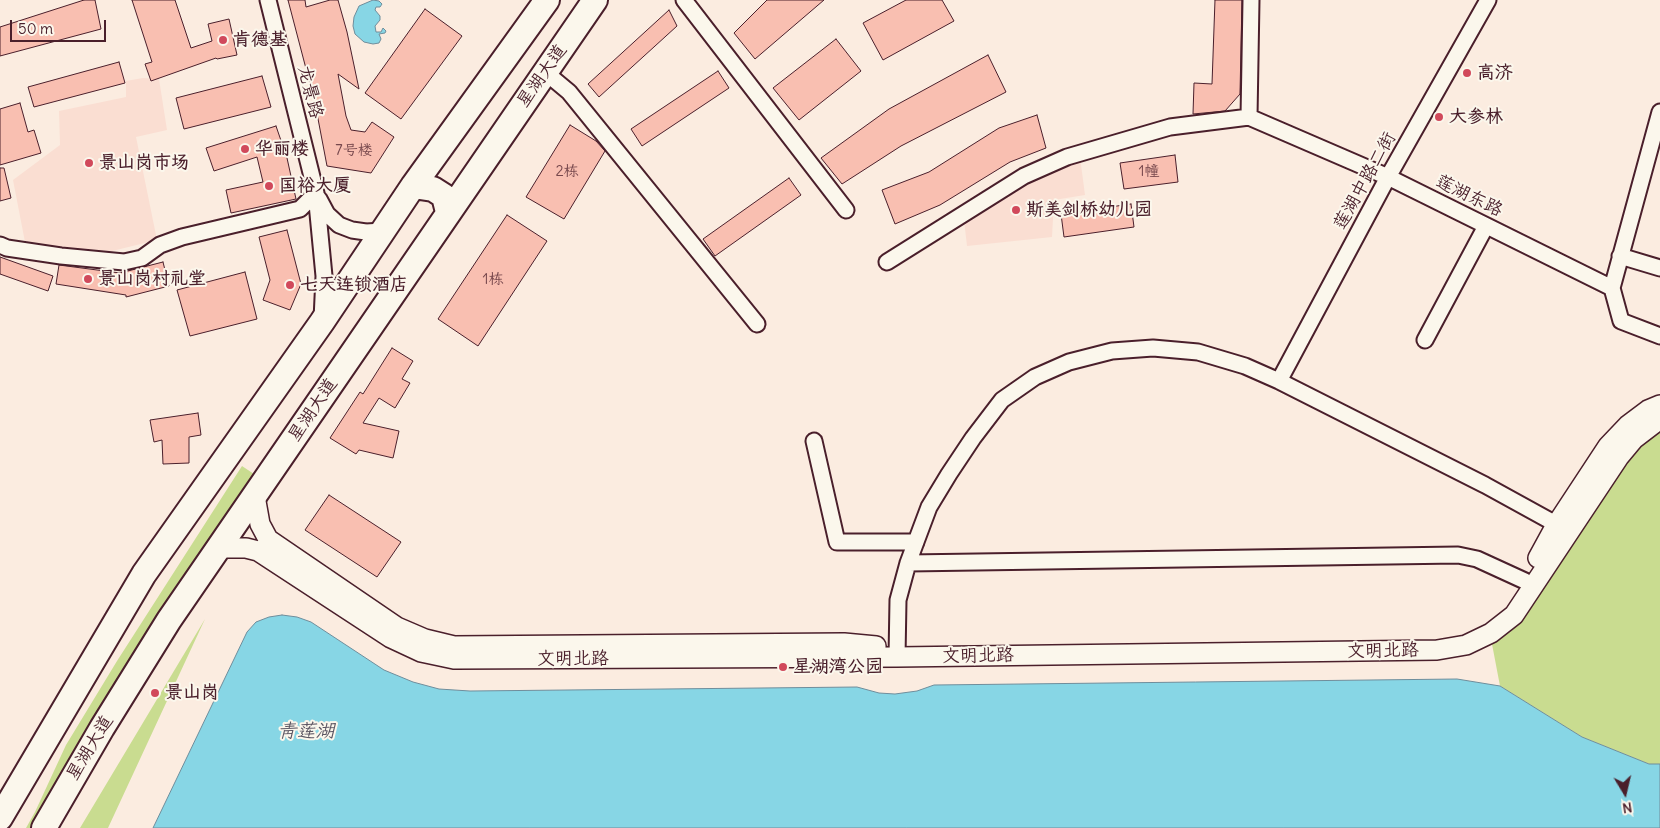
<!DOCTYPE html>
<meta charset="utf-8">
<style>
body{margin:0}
#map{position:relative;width:1660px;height:828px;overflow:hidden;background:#fbece0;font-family:Delius,sans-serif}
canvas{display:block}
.north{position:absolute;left:1600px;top:768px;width:50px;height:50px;-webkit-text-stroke:4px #fbf7ec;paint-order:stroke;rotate:171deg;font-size:14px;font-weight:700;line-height:20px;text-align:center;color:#4a1f2b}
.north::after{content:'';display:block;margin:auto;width:18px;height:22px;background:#4a1f2b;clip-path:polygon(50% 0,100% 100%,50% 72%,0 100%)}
.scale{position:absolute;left:10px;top:20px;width:96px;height:22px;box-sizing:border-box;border:2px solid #4a1f2b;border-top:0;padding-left:6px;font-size:15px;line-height:18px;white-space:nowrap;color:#4a1f2b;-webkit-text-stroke:4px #fbf7ec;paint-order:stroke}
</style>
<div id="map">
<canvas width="1660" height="828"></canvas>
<div class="north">N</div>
<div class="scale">50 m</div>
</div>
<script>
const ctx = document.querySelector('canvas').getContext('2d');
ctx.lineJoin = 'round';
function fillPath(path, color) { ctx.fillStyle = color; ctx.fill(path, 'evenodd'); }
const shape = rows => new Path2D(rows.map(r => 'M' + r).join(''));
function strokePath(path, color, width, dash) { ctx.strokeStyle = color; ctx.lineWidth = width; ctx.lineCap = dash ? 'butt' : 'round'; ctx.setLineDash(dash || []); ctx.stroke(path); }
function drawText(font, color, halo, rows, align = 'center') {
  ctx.font = font + ' Delius,"LXGW WenKai TC",sans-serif'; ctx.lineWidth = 4; ctx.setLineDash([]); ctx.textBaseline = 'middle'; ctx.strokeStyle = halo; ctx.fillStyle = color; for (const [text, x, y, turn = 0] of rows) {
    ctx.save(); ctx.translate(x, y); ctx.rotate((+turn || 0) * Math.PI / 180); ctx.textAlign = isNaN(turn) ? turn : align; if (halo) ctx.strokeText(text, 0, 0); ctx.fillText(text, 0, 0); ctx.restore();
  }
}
const built = shape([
 [143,78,159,79,167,130,136,137,157,240,104,253,25,242,13,180,60,145,59,111,126,97,126,81],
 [1080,157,1085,195,1054,200,1052,237,967,246,964,220,1023,180]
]);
const green = shape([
 [1660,428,1660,764,1649,764,1582,737,1500,686,1492,644,1511,631,1524,617,1633,448],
 [242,466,257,476,39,828,26,828,35,812,66,745,117,661],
 [205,619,108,828,80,828]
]);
const water = shape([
 [373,0,379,1,382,4,380,7,376,7,375,10,380,16,380,20,375,26,376,32,381,32,383,28,386,31,385,33,379,34,381,39,379,43,373,44,364,42,355,34,353,26,354,17,359,6,373,0],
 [282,615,297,617,311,622,384,670,413,682,439,689,470,691,857,687,879,693,895,694,917,691,934,685,1457,679,1500,686,1582,737,1649,764,1660,764,1660,828,153,828,247,632,256,622,269,617,282,615]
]);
const building = shape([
 [84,0,95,0,101,29,0,56,0,27,84,0],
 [132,0,175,0,191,48,212,41,208,24,229,19,237,55,217,59,216,58,151,81,145,64,152,62,132,0],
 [288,0,305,0,306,7,330,0,338,0,347,32,359,89,338,74,346,116,351,130,365,132,372,122,394,137,371,173,327,166,315,103,288,0],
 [767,0,824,0,755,59,734,33,767,0],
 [906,0,942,0,954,21,883,60,863,23,906,0],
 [1215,0,1242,0,1240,94,1225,111,1193,114,1194,83,1212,84,1215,0],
 [425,9,462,36,401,119,365,93,425,9],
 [669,10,677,26,599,97,588,84,669,10],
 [836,39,861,71,799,120,773,88,836,39],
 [988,55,1006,92,901,146,842,184,821,158,889,109,988,55],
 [119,62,125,83,34,107,28,87,119,62],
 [718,71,729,88,642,146,631,129,718,71],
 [262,76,271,107,184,129,176,98,262,76],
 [20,103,28,132,34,130,41,153,0,165,0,109,20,103],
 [1037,115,1046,148,1010,162,940,205,895,224,882,190,929,172,999,128,1037,115],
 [570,125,596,141,605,151,564,219,526,197,570,125],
 [276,126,287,158,296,199,231,213,226,190,263,182,257,157,214,171,206,148,276,126],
 [1175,155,1178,182,1124,189,1120,163,1175,155],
 [0,168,4,168,11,198,0,201,0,168],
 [789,178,801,195,715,256,703,239,789,178],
 [1131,204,1134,227,1064,237,1061,214,1131,204],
 [507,215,547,241,478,346,438,319,507,215],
 [287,230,301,284,290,310,263,300,270,280,259,237,287,230],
 [0,257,53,276,48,291,0,274,0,257],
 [163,262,169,286,126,297,126,295,56,284,59,265,120,273,163,262],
 [245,272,257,319,190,336,177,290,245,272],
 [392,348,413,361,402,379,410,383,395,408,379,398,363,423,399,431,393,458,359,450,356,454,330,438,360,392,363,394,392,348],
 [198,413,201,435,189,437,189,463,163,464,162,440,154,442,150,420,198,413],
 [329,495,401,542,377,577,305,530,329,495]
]);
const minor = shape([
 [268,0,316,193,324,276,322,320],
 [684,0,846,210],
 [545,72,569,92,757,324],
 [1249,117,1388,177,1612,288],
 [1249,117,1251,0],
 [319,199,327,214,339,225,352,230,366,232,383,231],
 [0,245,7,248,61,256,124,262,142,258,160,245,182,237,300,209,316,193],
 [1620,256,1660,268],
 [887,262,1024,176,1067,157,1170,127,1249,117],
 [1612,288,1660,112],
 [1612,288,1621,321,1660,336],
 [1425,340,1486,226],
 [1279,381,1388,177,1488,0],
 [814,441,837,542,916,542],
 [908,563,1458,555,1477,559,1525,581],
 [897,657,898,600,908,563,929,507,949,474,973,438,1002,400,1035,377,1069,362,1112,351,1153,348,1198,352,1245,366,1279,381,1485,485,1565,529]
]);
const tertiary = shape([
 [255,496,260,524,268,539,397,627,425,639,454,646,844,643,876,646],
 [217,548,246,548,258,551,391,638,421,652,454,659,897,657,1437,650,1466,645,1491,633,1514,615,1619,457,1634,439,1660,419],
 [1538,558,1556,525,1608,446,1628,425,1648,410,1660,405]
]);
const primary = shape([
 [413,186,433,189,444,196,448,212],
 [0,818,144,574,322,322,413,186,547,0],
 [44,828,102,728,169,620,595,0]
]);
const markers = [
 [223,40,5,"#d1495b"],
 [1467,73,5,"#d1495b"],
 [1439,117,5,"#d1495b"],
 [245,149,5,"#d1495b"],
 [89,163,5,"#d1495b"],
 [269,186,5,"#d1495b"],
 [1016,210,5,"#d1495b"],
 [88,279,5,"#d1495b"],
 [290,285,5,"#d1495b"],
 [783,667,5,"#d1495b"],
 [155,693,5,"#d1495b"]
];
const numberNames = [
 ["7号楼",354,151],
 ["2栋",567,172],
 ["1幢",1149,172],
 ["1栋",493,280]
];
const poiNames = [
 ["肯德基",233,40],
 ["高济",1477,73],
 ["大参林",1449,117],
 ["华丽楼",255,149],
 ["景山岗市场",99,163],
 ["国裕大厦",279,186],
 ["斯美剑桥幼儿园",1026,210],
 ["景山岗村礼堂",98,279],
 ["七天连锁酒店",300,285],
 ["星湖湾公园",793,667],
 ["景山岗",165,693]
];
const streetNames = [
 ["星湖大道",542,76,-55],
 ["龙景路",310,92,76],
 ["莲湖中路二街",1365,181,-61],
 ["莲湖东路",1469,196,26],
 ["星湖大道",313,410,-56],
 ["文明北路",1383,651,-1],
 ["文明北路",978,656,-1],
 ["文明北路",573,659],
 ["星湖大道",90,748,-59]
];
const waterNames = [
 ["青莲湖",306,732]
];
fillPath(built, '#faded2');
fillPath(green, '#c9dc90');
fillPath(water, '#87d6e5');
strokePath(water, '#6f8d9b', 1);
fillPath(building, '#f9bfb1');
strokePath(building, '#4a1f2b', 1);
strokePath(minor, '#4a1f2b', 19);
strokePath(tertiary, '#4a1f2b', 22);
strokePath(primary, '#4a1f2b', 28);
strokePath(minor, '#fbf7ec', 15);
strokePath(tertiary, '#fbf7ec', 19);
strokePath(primary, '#fbf7ec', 24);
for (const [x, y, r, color] of markers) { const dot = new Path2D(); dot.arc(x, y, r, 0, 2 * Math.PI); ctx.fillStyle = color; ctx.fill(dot); strokePath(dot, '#fbf7ec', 2); }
drawText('15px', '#76474c', null, numberNames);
drawText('bold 18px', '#4a1f2b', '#fbf7ec', poiNames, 'left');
drawText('18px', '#4a1f2b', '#fbf7ec', streetNames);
drawText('italic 19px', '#5c5663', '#fbf7ec', waterNames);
</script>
